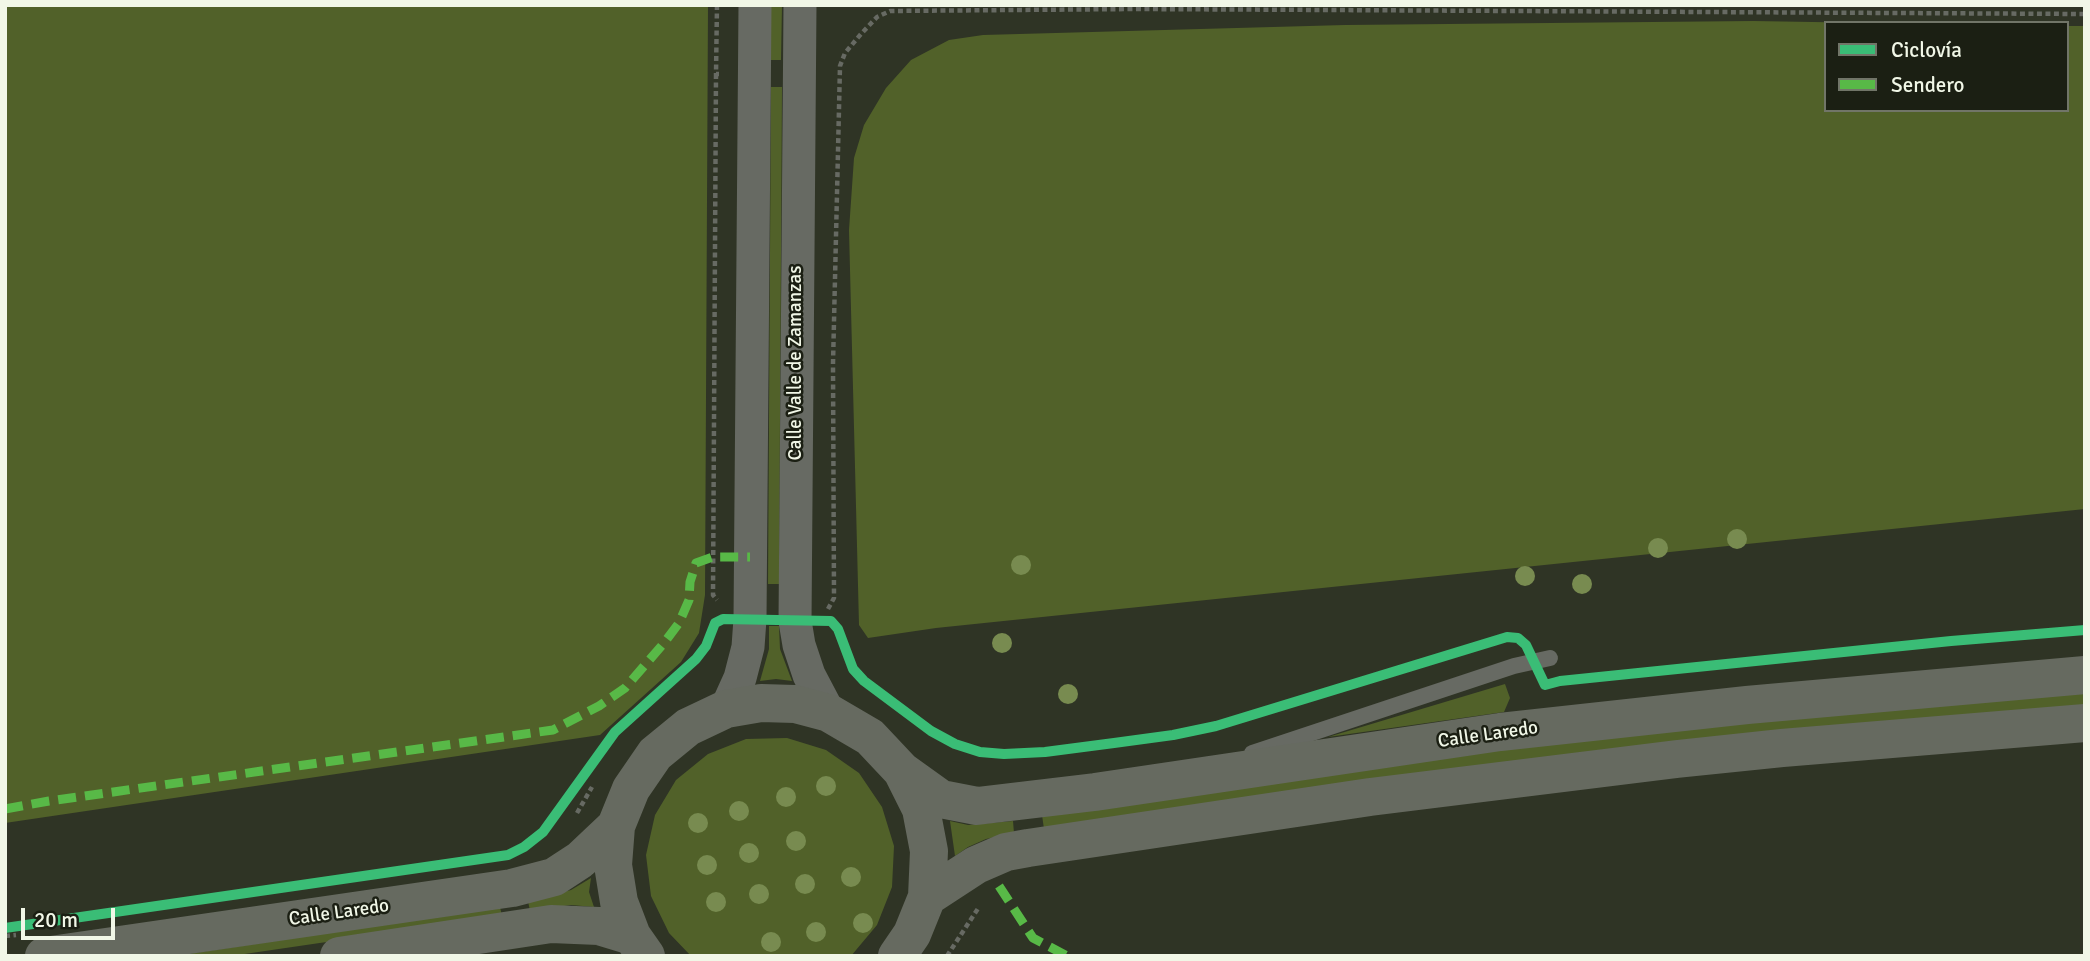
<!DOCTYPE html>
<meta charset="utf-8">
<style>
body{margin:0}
#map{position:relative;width:2090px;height:961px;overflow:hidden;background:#2f3425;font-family:Signika,sans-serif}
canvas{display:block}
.frame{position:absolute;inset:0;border:7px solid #f1f7e7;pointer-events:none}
.legend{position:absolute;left:1824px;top:21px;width:245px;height:91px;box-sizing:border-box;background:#1b1f13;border:2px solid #717568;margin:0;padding:9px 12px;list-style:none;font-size:21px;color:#f1f7e7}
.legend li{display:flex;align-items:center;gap:14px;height:35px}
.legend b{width:35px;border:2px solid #717568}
.scale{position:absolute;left:21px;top:908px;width:94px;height:32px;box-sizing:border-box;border:4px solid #f1f7e7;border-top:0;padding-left:9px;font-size:21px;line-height:24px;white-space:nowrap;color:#f1f7e7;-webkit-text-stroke:5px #1b1f13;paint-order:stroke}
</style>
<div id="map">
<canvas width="2090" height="961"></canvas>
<div class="frame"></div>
<ul class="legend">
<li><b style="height:9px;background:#3abd76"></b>Ciclovía</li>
<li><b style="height:9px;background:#58b947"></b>Sendero</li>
</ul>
<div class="scale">20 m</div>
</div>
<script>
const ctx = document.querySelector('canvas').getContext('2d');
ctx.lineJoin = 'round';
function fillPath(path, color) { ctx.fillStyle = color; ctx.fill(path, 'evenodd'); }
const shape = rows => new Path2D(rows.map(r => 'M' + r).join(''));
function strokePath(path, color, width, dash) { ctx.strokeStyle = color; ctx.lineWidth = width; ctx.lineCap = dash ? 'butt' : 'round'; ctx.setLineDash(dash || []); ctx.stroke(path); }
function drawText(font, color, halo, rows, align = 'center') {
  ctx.font = font + ' Signika,sans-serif'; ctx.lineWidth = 5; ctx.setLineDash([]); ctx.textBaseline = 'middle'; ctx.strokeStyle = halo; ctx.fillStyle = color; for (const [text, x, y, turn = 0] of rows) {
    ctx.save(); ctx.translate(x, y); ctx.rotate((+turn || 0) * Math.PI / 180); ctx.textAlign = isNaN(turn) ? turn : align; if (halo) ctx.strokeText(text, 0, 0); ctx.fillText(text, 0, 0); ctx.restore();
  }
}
const green = shape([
 [5,5,708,5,705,595,699,633,681,662,600,735,5,823],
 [770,5,782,5,781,60,770,60],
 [1753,21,1873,23,1826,23,1826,110,2067,110,2067,26,2085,26,2085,509,936,628,868,638,859,625,849,230,854,158,864,125,886,88,911,60,949,40,983,35,1345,25],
 [771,87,782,87,779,584,768,584],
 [769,626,779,626,780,649,792,681,776,679,760,681,769,649],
 [1505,684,1510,698,1504,712,1328,737],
 [2085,693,2085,705,1044,829,1042,815,1439,758,1690,726],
 [787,738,826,750,859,773,882,807,894,846,892,887,877,925,851,956,691,956,669,933,651,896,646,855,655,815,676,780,708,754,746,739],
 [950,821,968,825,1013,821,1014,833,986,839,968,847,955,856],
 [591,878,589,892,594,907,571,905,530,911,528,901,571,890],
 [500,907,502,916,463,922,231,956,174,956]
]);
const path = shape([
 [717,5,716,74,719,74],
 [716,74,713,595,717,600],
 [828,609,834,598,833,364,840,66,845,53,861,34,877,17,890,11,1137,9,2085,14],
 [577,813,592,787],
 [5,936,16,935],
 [947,956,979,907]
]);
const service = shape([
 [1252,753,1514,666,1550,658]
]);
const minor = shape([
 [800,5,795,621,799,645,809,675,829,713],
 [726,709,740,678,748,647,750,619,755,5]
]);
const primary = shape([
 [902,771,941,799,977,806,1095,792,1500,732,1747,705,2085,675],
 [927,897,976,865,1006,852,1028,848,1370,797,1677,759,1782,748,2085,723],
 [44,956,512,888,554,877,580,860,616,826],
 [339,956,551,924,599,926,632,936],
 [646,956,632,936,619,902,613,865,616,826,631,789,655,754,688,727,726,709,761,703,795,704,829,713,870,737,902,771,921,809,929,851,927,897,912,934,897,956]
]);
const quiet = shape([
 [5,809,49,801,553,730,599,706,625,688,664,643,679,623,689,600,690,582,696,563,713,557,750,557],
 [999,886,1033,938,1067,956]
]);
const cycleway = shape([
 [5,928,508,855,524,847,543,832,615,732,696,659,706,646,715,623,723,619,831,621,838,629,853,669,864,681,931,731,955,744,980,752,1004,754,1045,752,1114,743,1173,735,1216,726,1507,637,1518,638,1526,645,1545,685,1560,681,1951,641,2085,630]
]);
const trees = [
 [1737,539],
 [1658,548],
 [1021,565],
 [1525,576],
 [1582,584],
 [1002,643],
 [1068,694],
 [826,786],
 [786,797],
 [739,811],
 [698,823],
 [796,841],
 [749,853],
 [707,865],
 [851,877],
 [805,884],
 [759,894],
 [716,902],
 [863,923],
 [816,932],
 [771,942]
];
const streetNames = [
 ["Calle Valle de Zamanzas",796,363,-90],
 ["Calle Laredo",1488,735,-8],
 ["Calle Laredo",339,913,-8]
];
fillPath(green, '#516129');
strokePath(path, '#676a63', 4.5, [5, 3.5]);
strokePath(service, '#676a63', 16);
strokePath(minor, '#676a63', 33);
strokePath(primary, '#666a60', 38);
strokePath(quiet, '#58b947', 9, [18, 9]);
strokePath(cycleway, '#3abd76', 10);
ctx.fillStyle = '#788b50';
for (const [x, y] of trees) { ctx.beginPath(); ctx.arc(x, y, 10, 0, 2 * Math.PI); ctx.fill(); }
drawText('19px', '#f1f7e7', '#1b1f13', streetNames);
</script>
